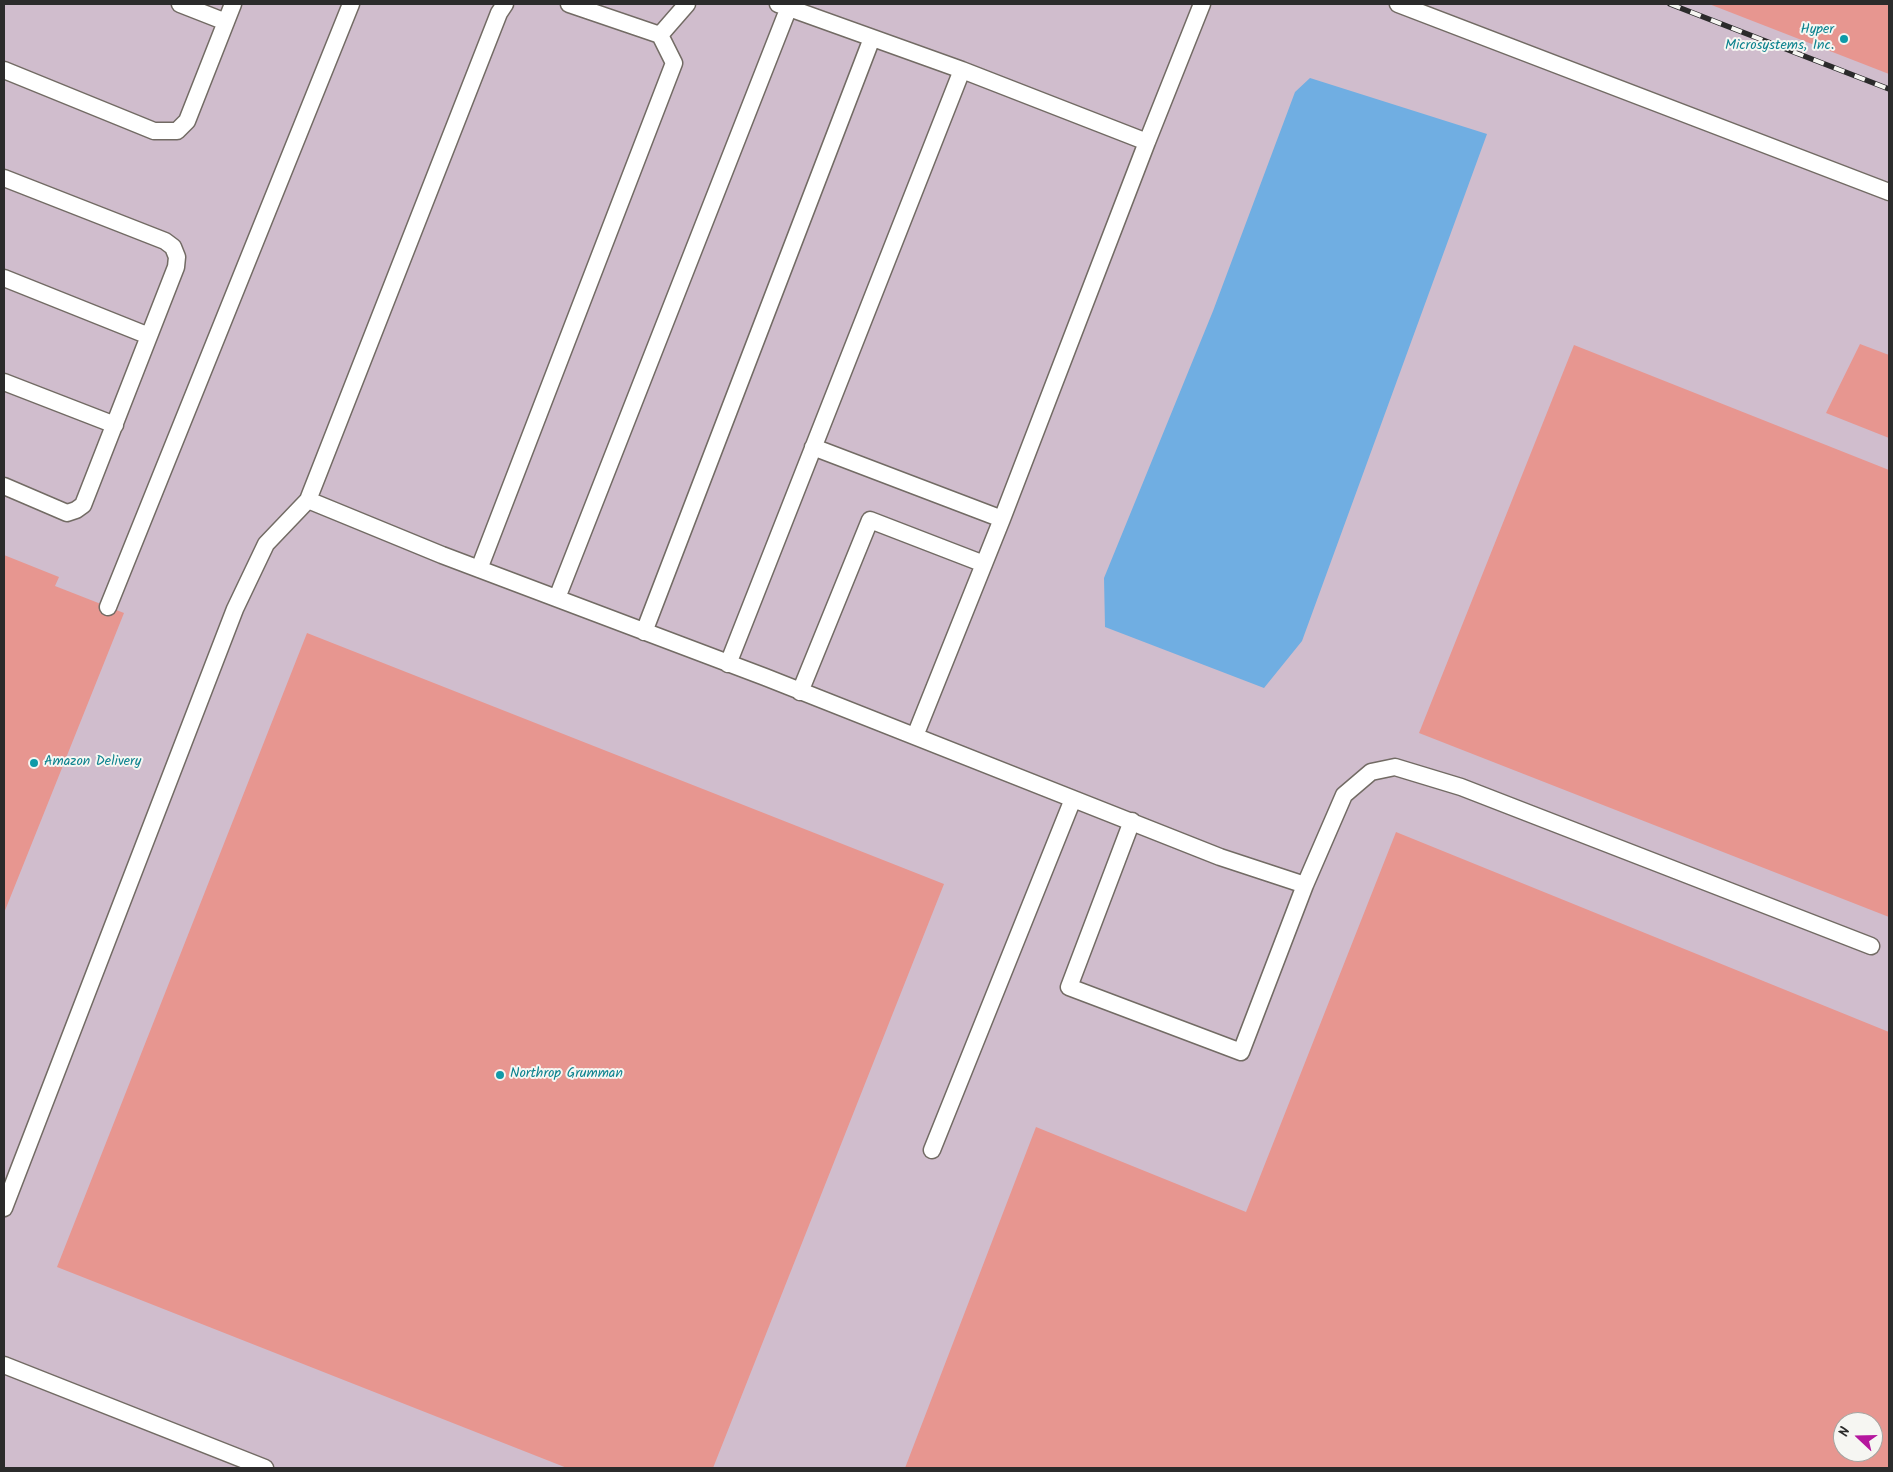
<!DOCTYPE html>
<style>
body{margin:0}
#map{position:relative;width:1893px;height:1472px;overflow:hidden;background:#f5e2cd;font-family:Kalam,sans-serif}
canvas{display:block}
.frame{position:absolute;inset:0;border:5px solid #2b2b2b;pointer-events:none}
.north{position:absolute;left:1833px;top:1412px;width:50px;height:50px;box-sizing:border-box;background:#f6f6f2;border:1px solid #a5a5a2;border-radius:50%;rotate:291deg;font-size:14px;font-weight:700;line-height:20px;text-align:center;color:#2b2b2b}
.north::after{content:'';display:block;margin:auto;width:18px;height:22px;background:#b5179e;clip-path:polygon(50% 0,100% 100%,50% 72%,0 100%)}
</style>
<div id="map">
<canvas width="1893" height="1472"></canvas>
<div class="frame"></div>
<div class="north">N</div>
</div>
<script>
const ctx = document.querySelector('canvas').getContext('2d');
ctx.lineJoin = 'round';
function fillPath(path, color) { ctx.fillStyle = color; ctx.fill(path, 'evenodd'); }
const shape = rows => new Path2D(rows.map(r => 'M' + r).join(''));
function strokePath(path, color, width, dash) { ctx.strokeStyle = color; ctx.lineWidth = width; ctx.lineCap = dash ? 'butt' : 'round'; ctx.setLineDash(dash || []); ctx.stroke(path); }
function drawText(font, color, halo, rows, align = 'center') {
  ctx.font = font + ' Kalam,sans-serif'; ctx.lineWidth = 4; ctx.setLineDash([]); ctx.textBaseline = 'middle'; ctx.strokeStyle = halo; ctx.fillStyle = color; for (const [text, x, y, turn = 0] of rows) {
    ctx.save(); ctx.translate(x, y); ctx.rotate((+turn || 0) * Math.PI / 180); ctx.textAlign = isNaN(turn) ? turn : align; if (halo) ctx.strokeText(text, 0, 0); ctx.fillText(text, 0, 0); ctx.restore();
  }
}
const industrial = shape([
 [4,4,1889,4,1889,1468,4,1468],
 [1843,1422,1873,1422,1873,1452,1843,1452]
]);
const water = shape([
 [1310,78,1487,134,1302,641,1264,688,1105,627,1104,578,1213,311,1295,92]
]);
const building = shape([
 [1709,4,1889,4,1889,74],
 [1860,344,1889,355,1889,438,1826,413],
 [1574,345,1889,470,1889,917,1419,733],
 [4,555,59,577,55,586,124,613,4,913],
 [307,633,944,884,713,1468,567,1468,57,1267],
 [1396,832,1889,1032,1889,1468,905,1468,1036,1127,1246,1212],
 [1843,1422,1873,1422,1873,1452,1843,1452]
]);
const lane = shape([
 [180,4,226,22],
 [569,4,660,35,687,4],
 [1398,4,1889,192],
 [4,70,154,131,177,131,187,121,233,4],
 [962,70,1147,142,1202,4],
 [4,178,165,241,173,247,177,257,176,267,83,505,76,510,67,513,4,486],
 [4,278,149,336],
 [4,382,115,425],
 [813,447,1002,519],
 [308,500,442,555,765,677,1220,857,1305,885,1344,795,1371,772,1395,767,1461,787,1871,946],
 [479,569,674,63,660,35],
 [557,598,789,7],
 [108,607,351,4],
 [644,632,872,38],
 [728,664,962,70,778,4],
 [800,692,870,520,984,564],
 [915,736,1002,519,1147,142],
 [1132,821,1069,987,1241,1052,1305,885],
 [932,1150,1073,799],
 [4,1208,235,609,266,544,308,500,499,13,505,4],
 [4,1365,265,1468]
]);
const rail = shape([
 [1670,4,1889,89]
]);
const markers = [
 [1844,39,5,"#0f9aa8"],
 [34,763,5,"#0f9aa8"],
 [500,1075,5,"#0f9aa8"]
];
const cultureNames = [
 ["Hyper",1834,31,"right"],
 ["Microsystems, Inc.",1834,47,"right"],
 ["Amazon Delivery",44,763],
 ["Northrop Grumman",510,1075]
];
fillPath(industrial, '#d0bdcd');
fillPath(water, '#70aee2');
fillPath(building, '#e79690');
strokePath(lane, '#726b64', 19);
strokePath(lane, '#fff', 16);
strokePath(rail, '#2b2b2b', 5.5);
strokePath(rail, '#f6f6f2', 4, [11]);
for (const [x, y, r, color] of markers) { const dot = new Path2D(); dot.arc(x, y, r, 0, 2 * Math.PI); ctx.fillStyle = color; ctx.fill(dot); strokePath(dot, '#f6f6f2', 2); }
drawText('14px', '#0d838f', '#f6f6f2', cultureNames, 'left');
</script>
